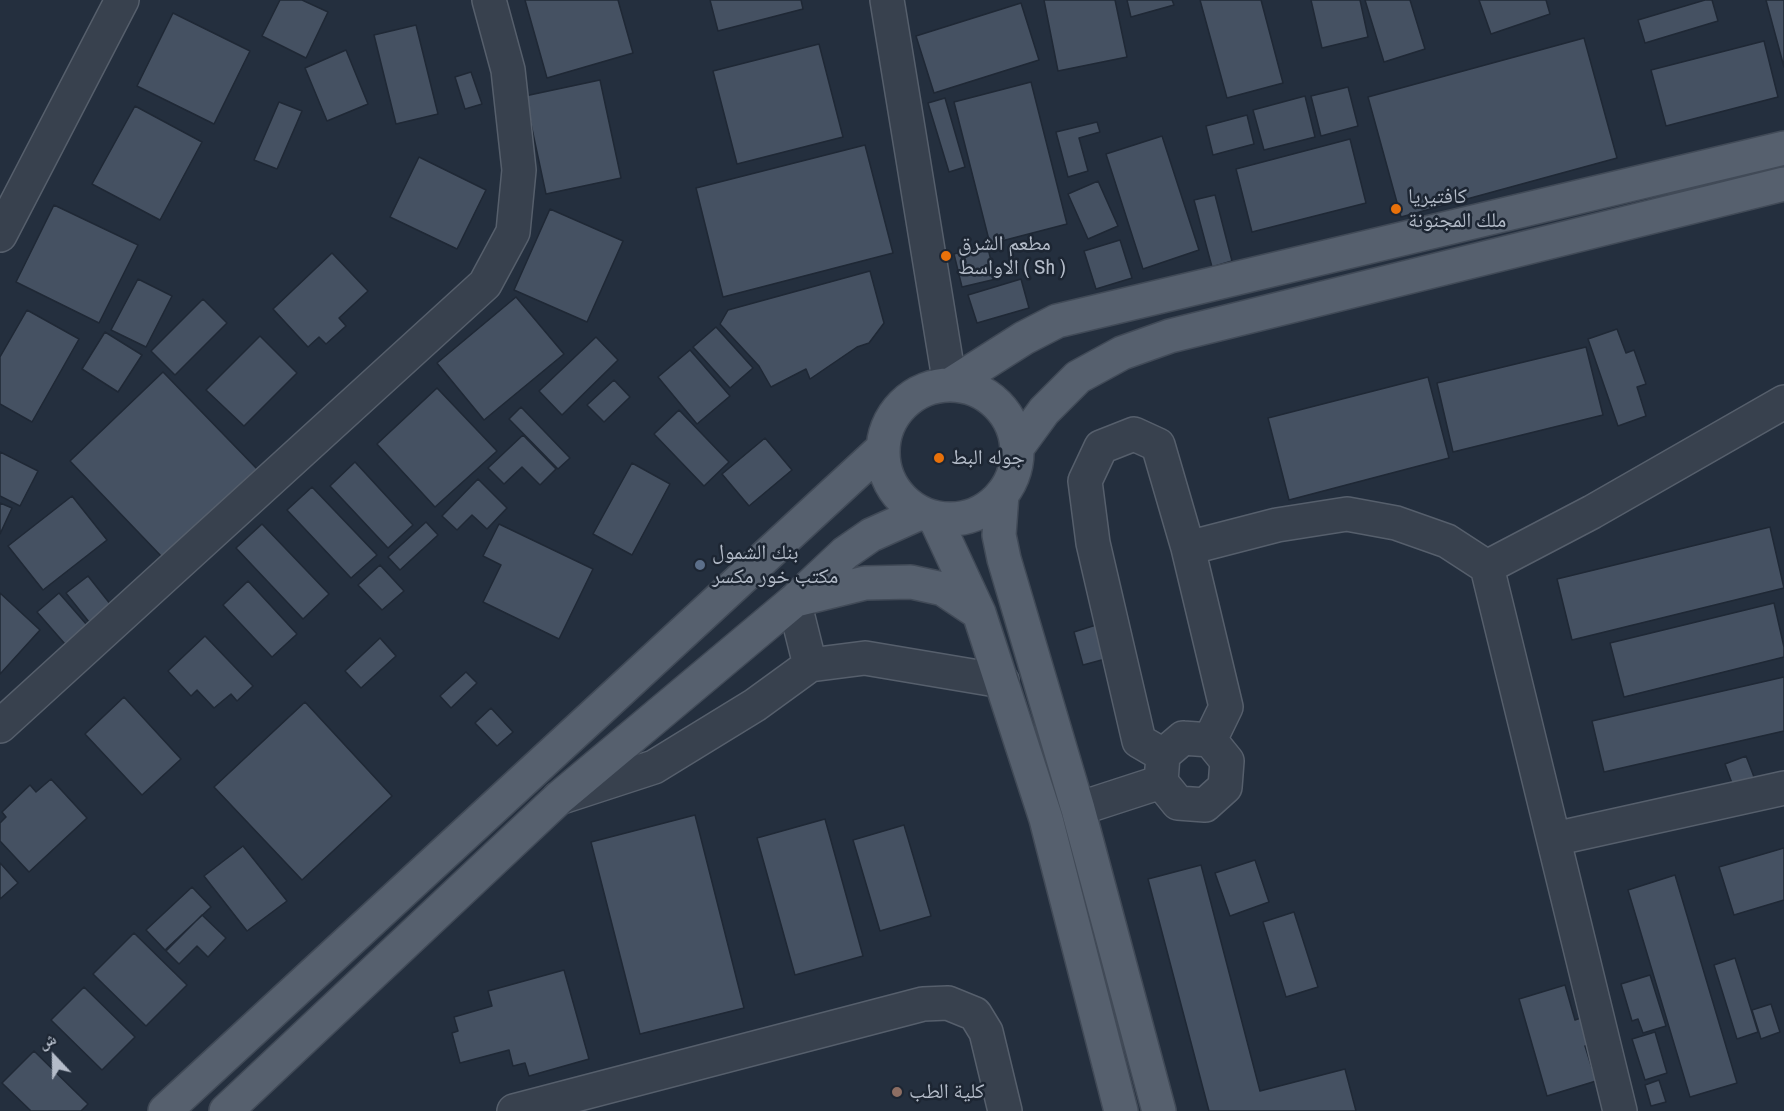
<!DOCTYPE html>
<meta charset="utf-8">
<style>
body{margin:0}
#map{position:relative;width:1784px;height:1111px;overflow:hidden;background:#242f3e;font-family:"Archivo Narrow","Noto Naskh Arabic",sans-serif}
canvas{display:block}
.north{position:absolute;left:24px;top:1027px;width:60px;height:60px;-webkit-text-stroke:4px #1d2633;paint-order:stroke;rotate:338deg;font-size:16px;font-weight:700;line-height:24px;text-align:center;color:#b4bcc9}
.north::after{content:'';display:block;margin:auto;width:21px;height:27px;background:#b4bcc9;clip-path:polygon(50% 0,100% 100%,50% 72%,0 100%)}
</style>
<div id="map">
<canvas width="1784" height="1111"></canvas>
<div class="north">ش</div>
</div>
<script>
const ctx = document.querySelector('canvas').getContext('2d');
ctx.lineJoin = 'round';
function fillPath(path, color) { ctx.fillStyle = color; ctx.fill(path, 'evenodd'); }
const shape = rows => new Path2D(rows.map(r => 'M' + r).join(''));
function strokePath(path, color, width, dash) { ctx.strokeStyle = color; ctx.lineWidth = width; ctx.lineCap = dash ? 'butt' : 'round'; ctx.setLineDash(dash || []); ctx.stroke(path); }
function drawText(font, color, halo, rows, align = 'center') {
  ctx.font = font + ' "Archivo Narrow","Noto Naskh Arabic",sans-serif'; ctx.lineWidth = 5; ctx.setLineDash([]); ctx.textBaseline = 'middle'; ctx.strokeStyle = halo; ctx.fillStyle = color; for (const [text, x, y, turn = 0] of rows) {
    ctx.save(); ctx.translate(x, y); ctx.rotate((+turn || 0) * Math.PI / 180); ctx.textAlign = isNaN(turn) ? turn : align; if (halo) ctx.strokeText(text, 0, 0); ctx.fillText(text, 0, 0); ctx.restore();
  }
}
const building = shape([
 [280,0,302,0,328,12,306,58,262,36,280,0],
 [525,0,618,0,633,53,547,78,525,0],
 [710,0,801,0,803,9,718,31,710,0],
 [1044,0,1115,0,1127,57,1058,71,1044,0],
 [1127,0,1172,0,1174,5,1131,17,1127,0],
 [1200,0,1261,0,1283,83,1227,98,1200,0],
 [1311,0,1360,0,1368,37,1322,48,1311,0],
 [1365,0,1410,0,1425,49,1384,62,1365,0],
 [1479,0,1546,0,1550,14,1491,34,1479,0],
 [1705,0,1712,0,1718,21,1645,43,1638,20,1705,0],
 [1766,0,1784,0,1784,67,1766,0],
 [1021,3,1039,60,934,93,916,36,1021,3],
 [173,13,250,51,214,124,137,86,173,13],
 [416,25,438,114,396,124,374,35,416,25],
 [1584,38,1617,158,1401,217,1368,97,1584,38],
 [1764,41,1778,97,1666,126,1651,70,1764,41],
 [819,44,843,137,737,164,713,71,819,44],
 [346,50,368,104,327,121,305,68,346,50],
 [471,72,482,104,465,109,455,77,471,72],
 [600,80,621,178,546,194,525,96,600,80],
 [1031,82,1067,224,990,244,954,102,1031,82],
 [1348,87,1358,126,1321,136,1311,96,1348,87],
 [1305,96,1315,137,1264,150,1253,110,1305,96],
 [945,98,965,167,949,172,928,103,945,98],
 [279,102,302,111,277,169,254,160,279,102],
 [135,106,202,142,160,220,92,184,135,106],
 [1247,115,1254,144,1213,155,1206,126,1247,115],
 [1097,122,1100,132,1079,138,1088,171,1068,177,1056,132,1097,122],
 [1162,136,1199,250,1143,269,1106,154,1162,136],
 [1350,139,1366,203,1252,232,1236,169,1350,139],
 [865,145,893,253,723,297,696,188,865,145],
 [419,157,486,190,457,249,390,217,419,157],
 [1098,181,1118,226,1088,239,1068,194,1098,181],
 [1215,195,1232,261,1212,267,1194,200,1215,195],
 [54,205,138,245,99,323,16,282,54,205],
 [550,209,623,241,587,322,514,290,550,209],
 [1120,240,1132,278,1096,289,1084,251,1120,240],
 [987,245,996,279,962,287,954,254,987,245],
 [332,253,368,291,339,318,346,326,326,344,319,337,308,347,273,309,332,253],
 [870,271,884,323,869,343,857,347,810,379,806,369,771,387,759,366,720,324,728,310,870,271],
 [138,279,172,296,146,347,111,330,138,279],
 [1021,279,1029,308,977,323,968,295,1021,279],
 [516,297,564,354,484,420,437,363,516,297],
 [203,299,227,323,175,375,151,351,203,299],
 [27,310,79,339,32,422,0,404,0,357,27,310],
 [716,327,753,368,730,388,693,347,716,327],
 [1617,329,1626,353,1634,350,1646,384,1637,387,1646,416,1618,426,1588,339,1617,329],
 [105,332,142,355,118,392,82,369,105,332],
 [260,336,297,373,244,426,206,390,260,336],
 [596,337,618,360,562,415,539,391,596,337],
 [1586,347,1603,415,1453,452,1437,383,1586,347],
 [690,350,730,396,697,424,658,377,690,350],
 [163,372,257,469,163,558,70,461,163,372],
 [1428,377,1449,458,1289,500,1268,418,1428,377],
 [614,380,630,397,604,422,587,405,614,380],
 [437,388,497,451,435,507,377,444,437,388],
 [521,407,570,458,558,469,509,419,521,407],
 [679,410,729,462,704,486,654,434,679,410],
 [523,435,556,469,540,485,522,467,504,484,488,468,523,435],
 [765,438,792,470,749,506,722,474,765,438],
 [0,452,38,471,20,506,0,496,0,452],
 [355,462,413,525,388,548,330,486,355,462],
 [632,463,670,484,632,555,593,534,632,463],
 [478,479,507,508,487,529,472,515,457,530,442,516,478,479],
 [312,487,377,555,351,578,287,510,312,487],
 [72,496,107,540,43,590,8,546,72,496],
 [0,503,12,508,0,534,0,503],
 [426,522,438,535,400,570,388,557,426,522],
 [262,524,329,594,303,619,236,548,262,524],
 [499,524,593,569,559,639,483,602,501,565,483,556,499,524],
 [1770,527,1784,588,1572,640,1557,579,1770,527],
 [380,565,404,591,382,610,358,585,380,565],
 [88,576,111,605,89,622,66,593,88,576],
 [248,581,297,634,272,657,223,605,248,581],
 [0,593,40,630,0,674,0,593],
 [59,593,87,625,65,644,37,612,59,593],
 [1774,603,1784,647,1784,657,1624,697,1610,643,1774,603],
 [1099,624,1109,658,1083,665,1074,632,1099,624],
 [205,636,253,686,237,701,231,694,214,708,197,690,191,696,168,671,205,636],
 [380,638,396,656,361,688,345,671,380,638],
 [466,672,477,683,451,708,440,696,466,672],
 [1784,677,1784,731,1604,772,1592,721,1784,677],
 [124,697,181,759,142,795,85,734,124,697],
 [305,702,392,796,302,880,214,787,305,702],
 [491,708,513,732,497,746,475,723,491,708],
 [1746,756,1754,777,1733,786,1725,764,1746,756],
 [51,779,87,818,29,872,0,841,0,823,6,817,2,812,30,785,36,792,51,779],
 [695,815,744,1008,640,1034,591,842,695,815],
 [825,819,863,956,795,975,757,838,825,819],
 [904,825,931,916,880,931,853,840,904,825],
 [243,846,287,901,247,931,204,876,243,846],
 [1784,848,1784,900,1734,915,1719,867,1784,848],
 [1255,860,1269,902,1230,916,1215,873,1255,860],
 [0,863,18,883,0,899,0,863],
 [1201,865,1260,1091,1345,1069,1356,1111,1209,1111,1148,879,1201,865],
 [1675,875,1737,1083,1690,1097,1628,890,1675,875],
 [192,887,211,907,165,950,146,930,192,887],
 [1294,912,1318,987,1286,997,1263,922,1294,912],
 [202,915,226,938,208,957,197,946,179,964,166,951,202,915],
 [134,933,187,985,146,1026,93,974,134,933],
 [1735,958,1758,1032,1737,1039,1714,965,1735,958],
 [564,970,589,1059,529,1076,525,1063,513,1066,509,1050,460,1063,452,1033,458,1031,454,1017,492,1006,488,991,564,970],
 [1650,975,1666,1026,1643,1033,1638,1019,1632,1021,1621,984,1650,975],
 [1565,985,1575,1020,1589,1015,1597,1043,1585,1046,1596,1081,1547,1096,1519,999,1565,985],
 [84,987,135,1037,102,1070,51,1020,84,987],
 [1771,1004,1780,1032,1761,1039,1752,1010,1771,1004],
 [1655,1032,1667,1073,1645,1080,1632,1039,1655,1032],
 [34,1051,88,1104,81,1111,31,1111,2,1083,34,1051],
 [1659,1080,1666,1102,1651,1106,1645,1085,1659,1080]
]);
const minor = shape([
 [887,0,950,385],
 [0,235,122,0],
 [1188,548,1277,525,1347,514,1396,523,1447,541,1487,567,1620,1111],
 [1487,567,1592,512,1784,402],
 [794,601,810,665],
 [0,726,485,284,513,232,519,170,508,70,489,0],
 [1183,738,1210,740,1227,761,1225,787,1205,805,1178,803,1161,782,1163,755,1183,738],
 [1163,755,1139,741,1093,543,1085,481,1101,447,1134,434,1158,445,1188,548,1226,707,1210,740],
 [559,798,654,767,755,705,810,665,865,658,1002,681],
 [1078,809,1161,782],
 [1554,839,1784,788],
 [514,1111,923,1004,948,1003,975,1014,986,1032,1005,1111]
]);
const major = shape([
 [950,385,1024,338,1057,321,1784,148],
 '883 452a67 67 0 1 1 134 0a67 67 0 1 1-134 0Z',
 [1017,448,1044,411,1078,377,1122,353,1170,336,1784,184],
 [1002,494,999,535,1004,559,1078,809,1159,1111],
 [935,518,979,613,1046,819,1121,1111],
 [796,600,865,583,911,582,943,589,979,613],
 [165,1111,883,448],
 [226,1111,559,798,794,601,845,553,871,535,920,513]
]);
const markers = [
 [1396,209,6,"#e8710a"],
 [946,256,6,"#e8710a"],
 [939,458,6,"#e8710a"],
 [700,565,6,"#5c6f8a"],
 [897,1092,6,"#8d6e63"]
];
const poiNames = [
 ["كافتيريا",1408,197],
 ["ملك المجنونة",1408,221],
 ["مطعم الشرق",958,244],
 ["الاواسط ( Sh )",958,268],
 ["جوله البط",951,458],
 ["بنك الشمول",712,553],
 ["مكتب خور مكسر",712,577],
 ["كلية الطب",909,1092]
];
fillPath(building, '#455162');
strokePath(building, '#1f2835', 1.5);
strokePath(minor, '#565f6c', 36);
strokePath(major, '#414a57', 36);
strokePath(minor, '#38414e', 33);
strokePath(major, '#56606e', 33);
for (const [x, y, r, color] of markers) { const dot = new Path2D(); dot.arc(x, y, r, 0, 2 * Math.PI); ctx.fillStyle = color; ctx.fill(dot); strokePath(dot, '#1d2633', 2); }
drawText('21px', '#b4bcc9', '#1d2633', poiNames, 'left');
</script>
